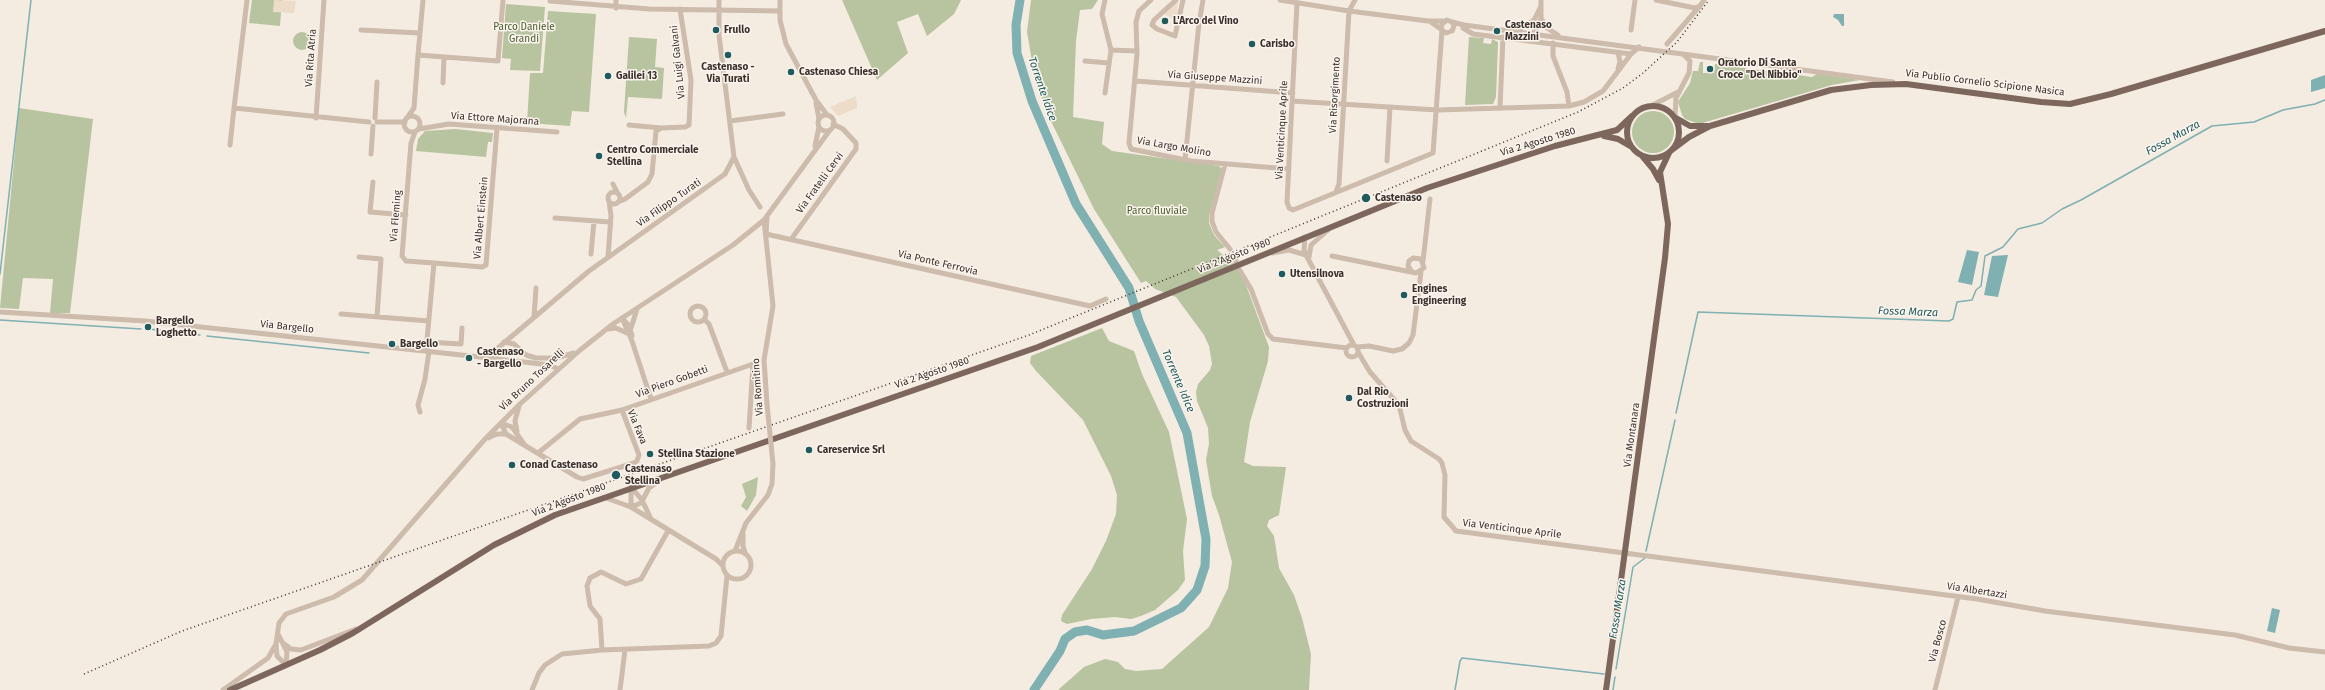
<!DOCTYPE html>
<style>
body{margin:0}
canvas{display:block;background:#f4ebe1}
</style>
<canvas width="2325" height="690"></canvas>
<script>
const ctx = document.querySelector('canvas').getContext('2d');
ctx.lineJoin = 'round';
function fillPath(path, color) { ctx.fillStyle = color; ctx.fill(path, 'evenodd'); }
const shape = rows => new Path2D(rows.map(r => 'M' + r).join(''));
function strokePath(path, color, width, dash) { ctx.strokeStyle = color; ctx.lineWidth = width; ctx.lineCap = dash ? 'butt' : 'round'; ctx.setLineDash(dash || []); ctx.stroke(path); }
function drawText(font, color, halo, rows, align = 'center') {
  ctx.font = font + ' "Fira Sans",sans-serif'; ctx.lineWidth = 3; ctx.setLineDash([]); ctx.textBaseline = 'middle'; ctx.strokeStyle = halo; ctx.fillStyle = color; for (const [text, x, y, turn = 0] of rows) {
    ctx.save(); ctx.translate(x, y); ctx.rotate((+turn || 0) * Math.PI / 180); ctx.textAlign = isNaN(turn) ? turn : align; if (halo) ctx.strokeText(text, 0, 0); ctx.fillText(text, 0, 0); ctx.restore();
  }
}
const green = shape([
 [252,0,282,0,280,26,249,23],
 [842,0,961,0,954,14,927,36,918,14,897,22,908,53,877,80],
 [1031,0,1098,0,1092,9,1080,10,1076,41,1073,117,1104,122,1102,144,1112,151,1219,166,1222,169,1209,215,1209,223,1214,235,1225,247,1217,250,1240,269,1269,347,1268,361,1250,422,1244,462,1253,466,1286,467,1279,515,1269,520,1267,526,1274,536,1279,568,1294,595,1302,618,1311,654,1309,690,1058,690,1084,667,1105,659,1118,662,1125,669,1136,671,1162,669,1209,627,1228,588,1232,562,1219,515,1212,496,1206,460,1209,444,1208,428,1197,401,1196,392,1198,384,1210,370,1212,364,1209,346,1204,335,1176,297,1155,289,1146,281,1141,283,1094,209,1048,115,1035,79,1027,32],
 [506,4,545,7,540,71,510,70,511,59,502,58],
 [548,11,596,14,589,112,572,111,570,126,527,123,530,73,543,73],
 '293 41a9 9 0 1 1 18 0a9 9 0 1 1-18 0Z',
 [629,37,657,39,655,67,664,68,662,99,628,97,626,118,624,112],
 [1469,37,1484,38,1483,43,1491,44,1492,39,1498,42,1496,97,1493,104,1465,105],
 [1700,62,1703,62,1703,73,1714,73,1715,64,1812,77,1817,74,1860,80,1832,85,1699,124,1685,119,1682,115,1678,102,1690,83,1693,71,1698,71],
 [19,108,93,119,70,313,50,313,53,279,23,278,19,309,0,308],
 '1632 132a21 21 0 1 1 42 0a21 21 0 1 1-42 0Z',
 [455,129,493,133,492,142,488,142,486,157,416,151,418,139,425,131],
 [1102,328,1109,341,1134,351,1142,374,1169,432,1187,519,1183,551,1185,580,1178,590,1155,610,1141,616,1131,619,1115,617,1091,619,1067,624,1061,621,1062,615,1092,569,1106,541,1116,514,1117,495,1111,476,1083,420,1036,371,1030,363,1031,356],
 [758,477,756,495,747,511,741,506,746,497,742,484]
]);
const plaza = shape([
 [274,0,296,1,294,13,273,12],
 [1178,0,1176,20,1164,14],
 [856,96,857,108,838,116,830,107]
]);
const water = shape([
 [1834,14,1844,14,1844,26,1842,26,1838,20,1833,17],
 [2325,75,2325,88,2311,92,2311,80],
 [1967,250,1979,252,1972,285,1958,282],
 [2008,255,1998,297,1984,295,1992,256],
 [2272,608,2280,610,2275,633,2267,631]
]);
const stream = shape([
 [0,274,31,0],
 [0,320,141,329],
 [149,329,200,335],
 [207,336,369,353],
 [1676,413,1698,312,1949,321,1953,319,1957,302,1972,300,1976,290,1981,286,1985,256,2003,247,2018,229,2042,223,2062,209,2081,200,2212,126,2254,122,2283,110,2315,104,2325,100],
 [1646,551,1675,420],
 [1616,669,1633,567,1645,558],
 [1455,690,1460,661,1462,658,1604,674],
 [1613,690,1615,677]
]);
const river = shape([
 [1020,0,1016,25,1017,53,1032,101,1076,204,1129,288,1139,321,1187,433,1206,539,1205,566,1197,590,1181,608,1134,631,1103,635,1087,630,1075,632,1065,639,1060,651,1034,690]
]);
const minor = shape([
 [423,0,418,55,498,61,503,0],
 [780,0,780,20,786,44,816,100,827,115],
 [1105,0,1102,14,1111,50,1137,51],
 [1151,0,1139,11,1136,22,1137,54,1129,143,1131,149,1191,161,1289,169],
 [1176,0,1154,20,1152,25,1157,29,1175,36,1183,0],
 [1280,0,1349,11,1428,21,1445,21],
 [1541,0,1541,18,1547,28,1558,35],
 [1656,0,1695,8,1700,6,1704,0],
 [550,1,649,9,780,11],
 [1297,3,1287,202,1289,208,1293,210,1433,153,1442,30],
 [616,8,616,0],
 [1431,22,1446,33,1452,31,1454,26,1452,22,1447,20,1442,24,1441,28],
 [1452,22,1464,25,1893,82],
 [1463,28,1473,34,1631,54,1639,47],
 [361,30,419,33],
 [1631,30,1635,0],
 [1517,31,1534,20],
 [1535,33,1534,20,1540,8],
 [1535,33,1541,18],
 [1553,43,1553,56,1567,92,1569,106],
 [1667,44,1699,7],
 [1618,52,1620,62,1618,69],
 [1085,61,1109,63],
 [1136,81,1293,93],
 [443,83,444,57],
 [1105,93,1111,50],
 [1292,101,1437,110,1569,106,1584,102,1603,91,1631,54],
 [816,103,819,119],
 [1651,106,1678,92],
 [234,108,247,0],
 [1500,108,1503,37],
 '818 123a8 8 0 1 1 16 0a8 8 0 1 1-16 0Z',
 [1675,116,1676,98,1689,73,1690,61,1684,55],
 '404 124a8 8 0 1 1 16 0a8 8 0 1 1-16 0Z',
 [316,118,324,0],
 [375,118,377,82],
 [407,118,414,108,418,55],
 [730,121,783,114],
 [377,122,405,122],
 [629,125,661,128],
 [419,129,449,124,557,132],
 [415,132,411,143,402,256,406,261,434,263],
 [230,145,234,108,369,122],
 [815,146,819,127],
 [371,154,373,126],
 [734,157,749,190,760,207],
 [1185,160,1199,23,1203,0],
 [1387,161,1390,107],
 [1225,164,1212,213,1212,221,1216,232,1230,249],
 [373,182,370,212,406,215],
 [613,184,618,194],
 [1336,192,1339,184,1349,11,1355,0],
 '608 198a6 6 0 1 1 12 0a6 6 0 1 1-12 0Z',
 [618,202,625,199,648,182,652,174,656,131,661,128,685,127,689,125,691,80,680,9],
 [555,218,610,222],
 [764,220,773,306,764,360,767,404],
 [766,234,1090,306,1106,299],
 [766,234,767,217],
 [1305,237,1304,250,1306,255,1354,345],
 [792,238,856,149,856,143,843,129,833,124],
 [1272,253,1289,250,1306,255],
 [591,254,594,221],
 [1235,256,1236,262],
 [1332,256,1416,273,1424,268,1421,259,1413,258,1409,261,1408,266,1412,272],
 [359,257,381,259,377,317],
 [608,257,611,216,609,201],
 [1309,257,1311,245,1328,230],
 [1423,261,1430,199],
 [1239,269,1251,289,1268,334,1273,339,1347,348],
 '690 314a8 8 0 1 1 16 0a8 8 0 1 1-16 0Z',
 [0,312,145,321,480,357,550,365,558,369],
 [341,314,429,321],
 [534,317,536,288],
 [622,318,632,341,651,399],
 [622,318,629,326,632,336],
 [704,319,709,324,727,372],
 [631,328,637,309],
 [608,329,616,328,627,333],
 [427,342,461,344,462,328],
 [504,342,514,344,526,355,536,358,556,358,574,353],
 '1346 351a6 6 0 1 1 12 0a6 6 0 1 1-12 0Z',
 [1357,347,1369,346,1393,351,1402,349,1409,343,1413,335,1421,272],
 [426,351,434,263,482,267,486,265,497,128],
 [1358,352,1370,372,1399,405,1405,430,1411,441,1439,459,1442,463,1445,475,1444,517,1456,531,1977,599,2045,611,2235,635,2289,648,2325,652],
 [483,356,492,353,589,271,725,174,734,157,719,35,719,0],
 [622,410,753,364,749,428],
 [420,412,418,405,425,379,429,351],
 [501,423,506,434,577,477,583,479,634,463,637,461,639,455,622,410,580,419,538,453],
 [501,423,512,427,524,444],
 [517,431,515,421,519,406],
 [488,438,497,434,506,434],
 [631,487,642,500,651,519],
 [606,498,631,507,716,559,722,565],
 [631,507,641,503,649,488,659,481],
 [631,507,631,487],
 [743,534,743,546,745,553],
 '723 565a14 14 0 1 1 28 0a14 14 0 1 1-28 0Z',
 [735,551,746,523,768,495,772,484,773,464],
 [278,634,287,652,286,665],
 [283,643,291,649,301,650,356,629],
 [276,645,277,656,286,665],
 [602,650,600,619,590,606,587,586,590,578,601,572,626,584,641,579,668,531],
 [223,690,268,658,276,644,279,623,286,614,334,597,362,580,485,439,520,404,579,351,613,324,733,245,764,220,830,130],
 [532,690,539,673,545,665,562,654,602,650,709,646,716,643,721,636,727,576],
 [620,690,625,650],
 [1935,690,1958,597]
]);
const major = shape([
 '1627 132a26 26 0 1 1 52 0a26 26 0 1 1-52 0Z',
 [1676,118,1690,126,1708,126],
 [1604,136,1618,139,1630,146],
 [1673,149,1689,137,1710,126,1831,90,1871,85,1906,84,2041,102,2070,104,2111,94,2325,31],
 [1643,157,1653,169,1659,180],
 [230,690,320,650,353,633,494,545,555,515,1038,347,1427,188,1555,146,1617,130,1632,116],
 [1606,690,1665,258,1668,224,1660,172,1669,153]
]);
const rail = shape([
 [84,674,182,631,1029,335,1578,112,1623,88,1643,73,1677,42,1709,0]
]);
const minorBridge = shape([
 [767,404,773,464]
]);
const markers = [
 [1165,21,4,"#1f5a5e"],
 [716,30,4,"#1f5a5e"],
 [1497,31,4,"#1f5a5e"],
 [1252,44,4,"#1f5a5e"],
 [728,55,4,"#1f5a5e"],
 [1710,69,4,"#1f5a5e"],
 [791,72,4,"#1f5a5e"],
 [608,76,4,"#1f5a5e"],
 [599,156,4,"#1f5a5e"],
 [1366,198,5,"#1f5a5e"],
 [1282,274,4,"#1f5a5e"],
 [1404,295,4,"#1f5a5e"],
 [148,327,4,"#1f5a5e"],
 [392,344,4,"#1f5a5e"],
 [469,358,4,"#1f5a5e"],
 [1349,398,4,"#1f5a5e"],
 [809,450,4,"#1f5a5e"],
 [650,454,4,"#1f5a5e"],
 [512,465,4,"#1f5a5e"],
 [616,475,5,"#1f5a5e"]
];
const poiNames = [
 ["L'Arco del Vino",1173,21],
 ["Castenaso",1505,25],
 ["Mazzini",1505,37],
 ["Frullo",724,30],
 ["Carisbo",1260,44],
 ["Oratorio Di Santa",1718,63],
 ["Croce \"Del Nibbio\"",1718,75],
 ["Castenaso -",728,67,"center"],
 ["Via Turati",728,79,"center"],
 ["Castenaso Chiesa",799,72],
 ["Galilei 13",616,76],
 ["Centro Commerciale",607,150],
 ["Stellina",607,162],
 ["Castenaso",1375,198],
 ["Utensilnova",1290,274],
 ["Engines",1412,289],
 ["Engineering",1412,301],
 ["Bargello",156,321],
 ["Loghetto",156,333],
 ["Bargello",400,344],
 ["Castenaso",477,352],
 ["- Bargello",477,364],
 ["Dal Rio",1357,392],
 ["Costruzioni",1357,404],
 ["Careservice Srl",817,450],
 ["Stellina Stazione",658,454],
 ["Conad Castenaso",520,465],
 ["Castenaso",625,469],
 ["Stellina",625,481]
];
const parkNames = [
 ["Parco Daniele",524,27],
 ["Grandi",524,39],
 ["Parco fluviale",1157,211]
];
const streetNames = [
 ["Via Rita Atria",311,58,-86],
 ["Via Luigi Galvani",678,62,-96],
 ["Via Giuseppe Mazzini",1215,78,4],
 ["Via Publio Cornelio Scipione Nasica",1985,83,7],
 ["Via Risorgimento",1335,95,-87],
 ["Via Ettore Majorana",495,119,4],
 ["Via Venticinque Aprile",1282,130,-87],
 ["Via 2 Agosto 1980",1538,142,-17],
 ["Via Largo Molino",1174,147,10],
 ["Via Fratelli Cervi",820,183,-54],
 ["Via Filippo Turati",669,203,-35],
 ["Via Fleming",396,216,-85],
 ["Via Albert Einstein",481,218,-85],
 ["Via 2 Agosto 1980",1234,256,-22],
 ["Via Ponte Ferrovia",938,263,13],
 ["Via Bargello",287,327,6],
 ["Via 2 Agosto 1980",932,373,-19],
 ["Via Bruno Tosarelli",532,380,-43],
 ["Via Piero Gobetti",672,382,-20],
 ["Via Romitino",758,387,-94],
 ["Via Fava",637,427,68],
 ["Via Montanara",1632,435,-82],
 ["Via 2 Agosto 1980",569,500,-21],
 ["Via Venticinque Aprile",1512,529,7],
 ["Via Albertazzi",1977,591,9],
 ["Via Bosco",1938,641,-75]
];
const waterNames = [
 ["Torrente Idice",1042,89,71],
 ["Fossa Marza",2173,138,-29],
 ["Fossa Marza",1908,312,2],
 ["Torrente Idice",1178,381,67],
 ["Fossa Marza",1618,609,-81]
];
fillPath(green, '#b8c4a0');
fillPath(plaza, '#ecdcc8');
fillPath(water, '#7fb0b2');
strokePath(stream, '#7fb0b2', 1.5);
strokePath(river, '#7fb0b2', 9);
strokePath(minor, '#cdbbac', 5);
strokePath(major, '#7d675c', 6);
strokePath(rail, '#3b302b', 1.5, [1, 3]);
strokePath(minorBridge, '#cdbbac', 5);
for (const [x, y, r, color] of markers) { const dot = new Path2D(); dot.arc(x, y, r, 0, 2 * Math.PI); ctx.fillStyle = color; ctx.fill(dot); strokePath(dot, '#fbf5ee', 1.5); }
drawText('bold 10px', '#3b302b', '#fbf5ee', poiNames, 'left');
drawText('10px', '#4a5a2e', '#fbf5ee', parkNames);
drawText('10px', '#3b302b', '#fbf5ee', streetNames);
drawText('italic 11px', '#1f5a5e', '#fbf5ee', waterNames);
</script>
